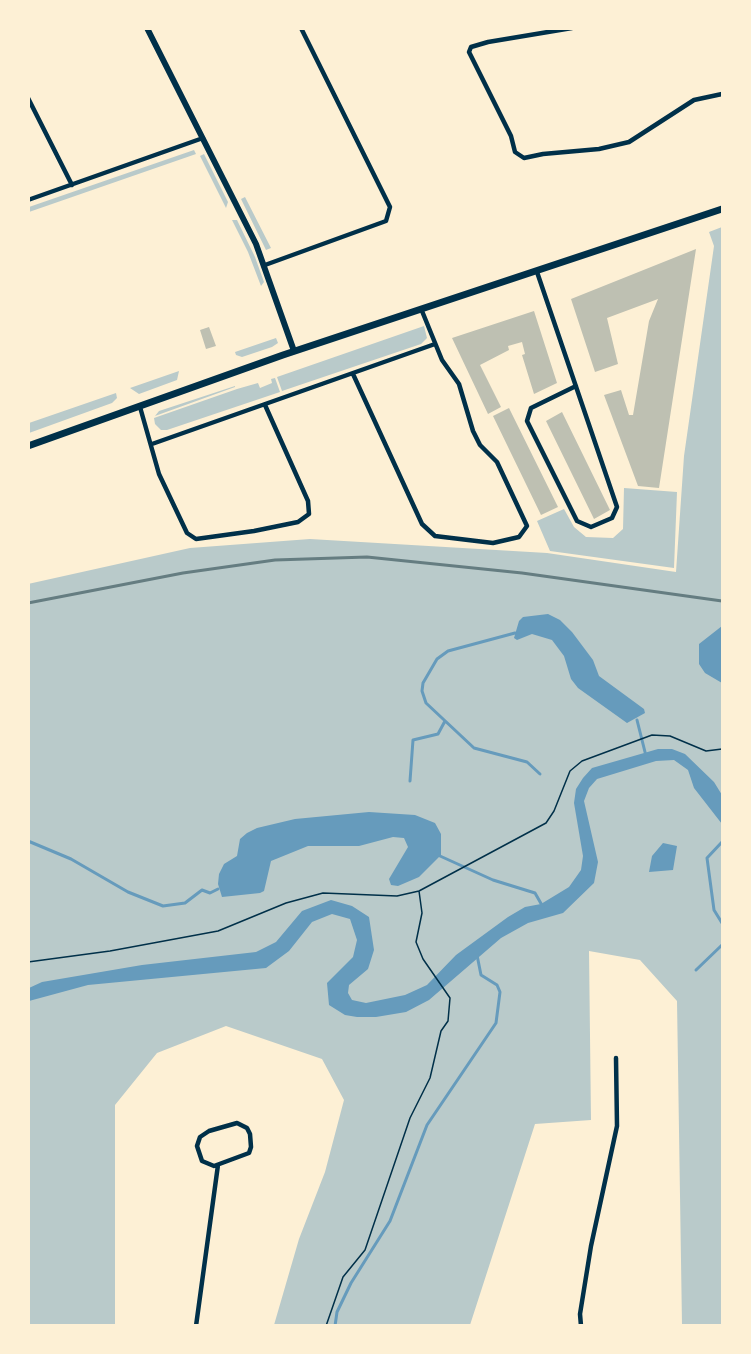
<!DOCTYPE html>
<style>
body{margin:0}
#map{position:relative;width:751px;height:1354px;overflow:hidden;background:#fdf0d5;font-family:"Work Sans",sans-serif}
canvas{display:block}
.frame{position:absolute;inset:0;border:30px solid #fdf0d5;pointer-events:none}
</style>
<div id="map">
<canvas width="751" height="1354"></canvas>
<div class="frame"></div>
</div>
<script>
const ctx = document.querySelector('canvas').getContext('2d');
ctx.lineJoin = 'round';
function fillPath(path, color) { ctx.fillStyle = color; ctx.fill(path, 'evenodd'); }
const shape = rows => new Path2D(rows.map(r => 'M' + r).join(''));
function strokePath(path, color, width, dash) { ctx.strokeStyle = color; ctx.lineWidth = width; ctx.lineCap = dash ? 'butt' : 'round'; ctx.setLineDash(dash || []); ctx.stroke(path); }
const green = shape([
 [194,150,196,154,29,212,29,207],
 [204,154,228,202,226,208,200,156],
 [245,197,271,248,266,250,241,199],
 [232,220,237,220,255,257,264,282,261,286,248,252],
 [722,227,722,1325,682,1325,677,1001,640,960,589,951,591,1120,535,1124,470,1325,274,1325,299,1239,325,1172,344,1100,322,1059,226,1026,157,1053,115,1105,115,1325,29,1325,28,584,190,548,310,539,547,553,676,572,684,456,714,246,709,232],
 [424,326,427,338,421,344,282,391,277,377],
 [276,338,278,343,272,347,242,357,236,355,235,352],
 [179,371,177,380,139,394,130,388],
 [275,378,280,392,167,430,161,430,155,424,154,418,237,389,258,383,260,388,272,383,271,379],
 [235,386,235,387,155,416,159,411],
 [116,393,117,398,112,403,29,433,29,423],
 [624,488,677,492,674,568,550,551,537,521,564,509,574,527,586,537,613,538,623,529]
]);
const water = shape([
 [548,614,560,620,572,632,593,660,599,676,644,709,645,713,627,723,578,688,571,679,564,656,552,640,532,634,517,640,514,638,519,621,523,617],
 [722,626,722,683,705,673,699,664,699,644],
 [658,749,672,749,685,754,714,782,722,795,722,824,694,788,688,770,674,760,656,761,597,779,589,788,584,801,598,862,594,883,563,913,528,923,501,938,429,1000,406,1012,376,1017,357,1017,345,1015,329,1005,327,983,353,957,357,940,350,919,332,914,312,922,289,951,266,968,88,985,29,1001,29,988,42,982,142,965,256,952,276,942,302,911,331,900,352,906,369,917,374,950,368,969,349,985,348,993,352,1000,366,1003,405,995,427,985,456,955,508,917,525,907,541,904,569,887,581,870,583,856,574,803,576,789,583,778,592,768],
 [369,812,415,815,435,823,441,834,441,855,419,877,398,886,391,885,389,879,408,847,404,838,393,837,359,846,308,846,271,861,264,891,260,893,222,897,218,884,219,874,224,864,237,856,240,839,247,833,257,828,295,819],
 [663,843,677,846,673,870,649,872,652,856]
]);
const stream = shape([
 [515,633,448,651,437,659,423,683,422,691,426,703,474,748,527,762,540,774],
 [637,720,646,756],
 [410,781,413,740,438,734,445,721],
 [28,841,71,859,128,892,163,906,185,903,202,890,210,893,218,889],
 [722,842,707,858,714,910,722,923],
 [440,856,493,880,535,893,543,907],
 [696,970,722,945],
 [335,1326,337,1312,351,1283,390,1221,427,1125,496,1023,500,992,497,985,481,975,477,955]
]);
const building = shape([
 [696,249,659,488,638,486,604,395,621,390,629,415,633,415,649,321,658,299,607,318,618,364,595,372,571,299],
 [534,311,557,383,534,394,522,355,525,354,522,342,508,346,509,350,480,365,501,407,488,414,452,338],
 [209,327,216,346,206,349,200,330],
 [509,408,558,507,541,515,493,416],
 [562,412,610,510,594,519,546,421]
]);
const path = shape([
 [28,962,110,951,218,931,286,903,323,893,397,896,419,891,546,823,554,811,570,771,582,761,652,735,670,736,706,751,722,749],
 [326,1326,343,1277,365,1250,410,1118,430,1078,441,1031,448,1021,450,998,423,959,416,942,422,913,419,891]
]);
const minor = shape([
 [572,28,488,42,471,47,469,52,511,136,515,152,524,158,543,154,599,149,629,142,694,100,722,94],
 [28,98,72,185],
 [28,200,203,138],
 [265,265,386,221,390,207,301,28],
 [537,272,617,507,612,518,591,527,577,521,527,421,531,408,576,386],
 [353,374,422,524,435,536,493,543,519,537,527,526,497,462,480,445,473,431,459,384,442,360,422,311],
 [140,407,159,474,187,533,196,539,254,531,298,522,309,514,308,501,265,405],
 [152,444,435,344],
 [237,1123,247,1128,250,1134,251,1147,249,1153,214,1166,202,1161,197,1146,200,1137,209,1131,237,1123],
 [196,1326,218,1165],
 [581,1326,580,1314,591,1246,617,1126,616,1058]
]);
const tertiary = shape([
 [147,28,256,244,294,351]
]);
const secondary = shape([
 [28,446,283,355,722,209]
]);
const rail = shape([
 [28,603,183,573,275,560,367,557,522,573,722,601]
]);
fillPath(green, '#b9caca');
fillPath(water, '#669bbc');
strokePath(stream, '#669bbc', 3);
fillPath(building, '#bec0b2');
strokePath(path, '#003049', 1.5);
strokePath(minor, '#003049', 4.5);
strokePath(tertiary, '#003049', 6);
strokePath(secondary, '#003049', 7);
strokePath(rail, '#657d81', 3);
</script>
